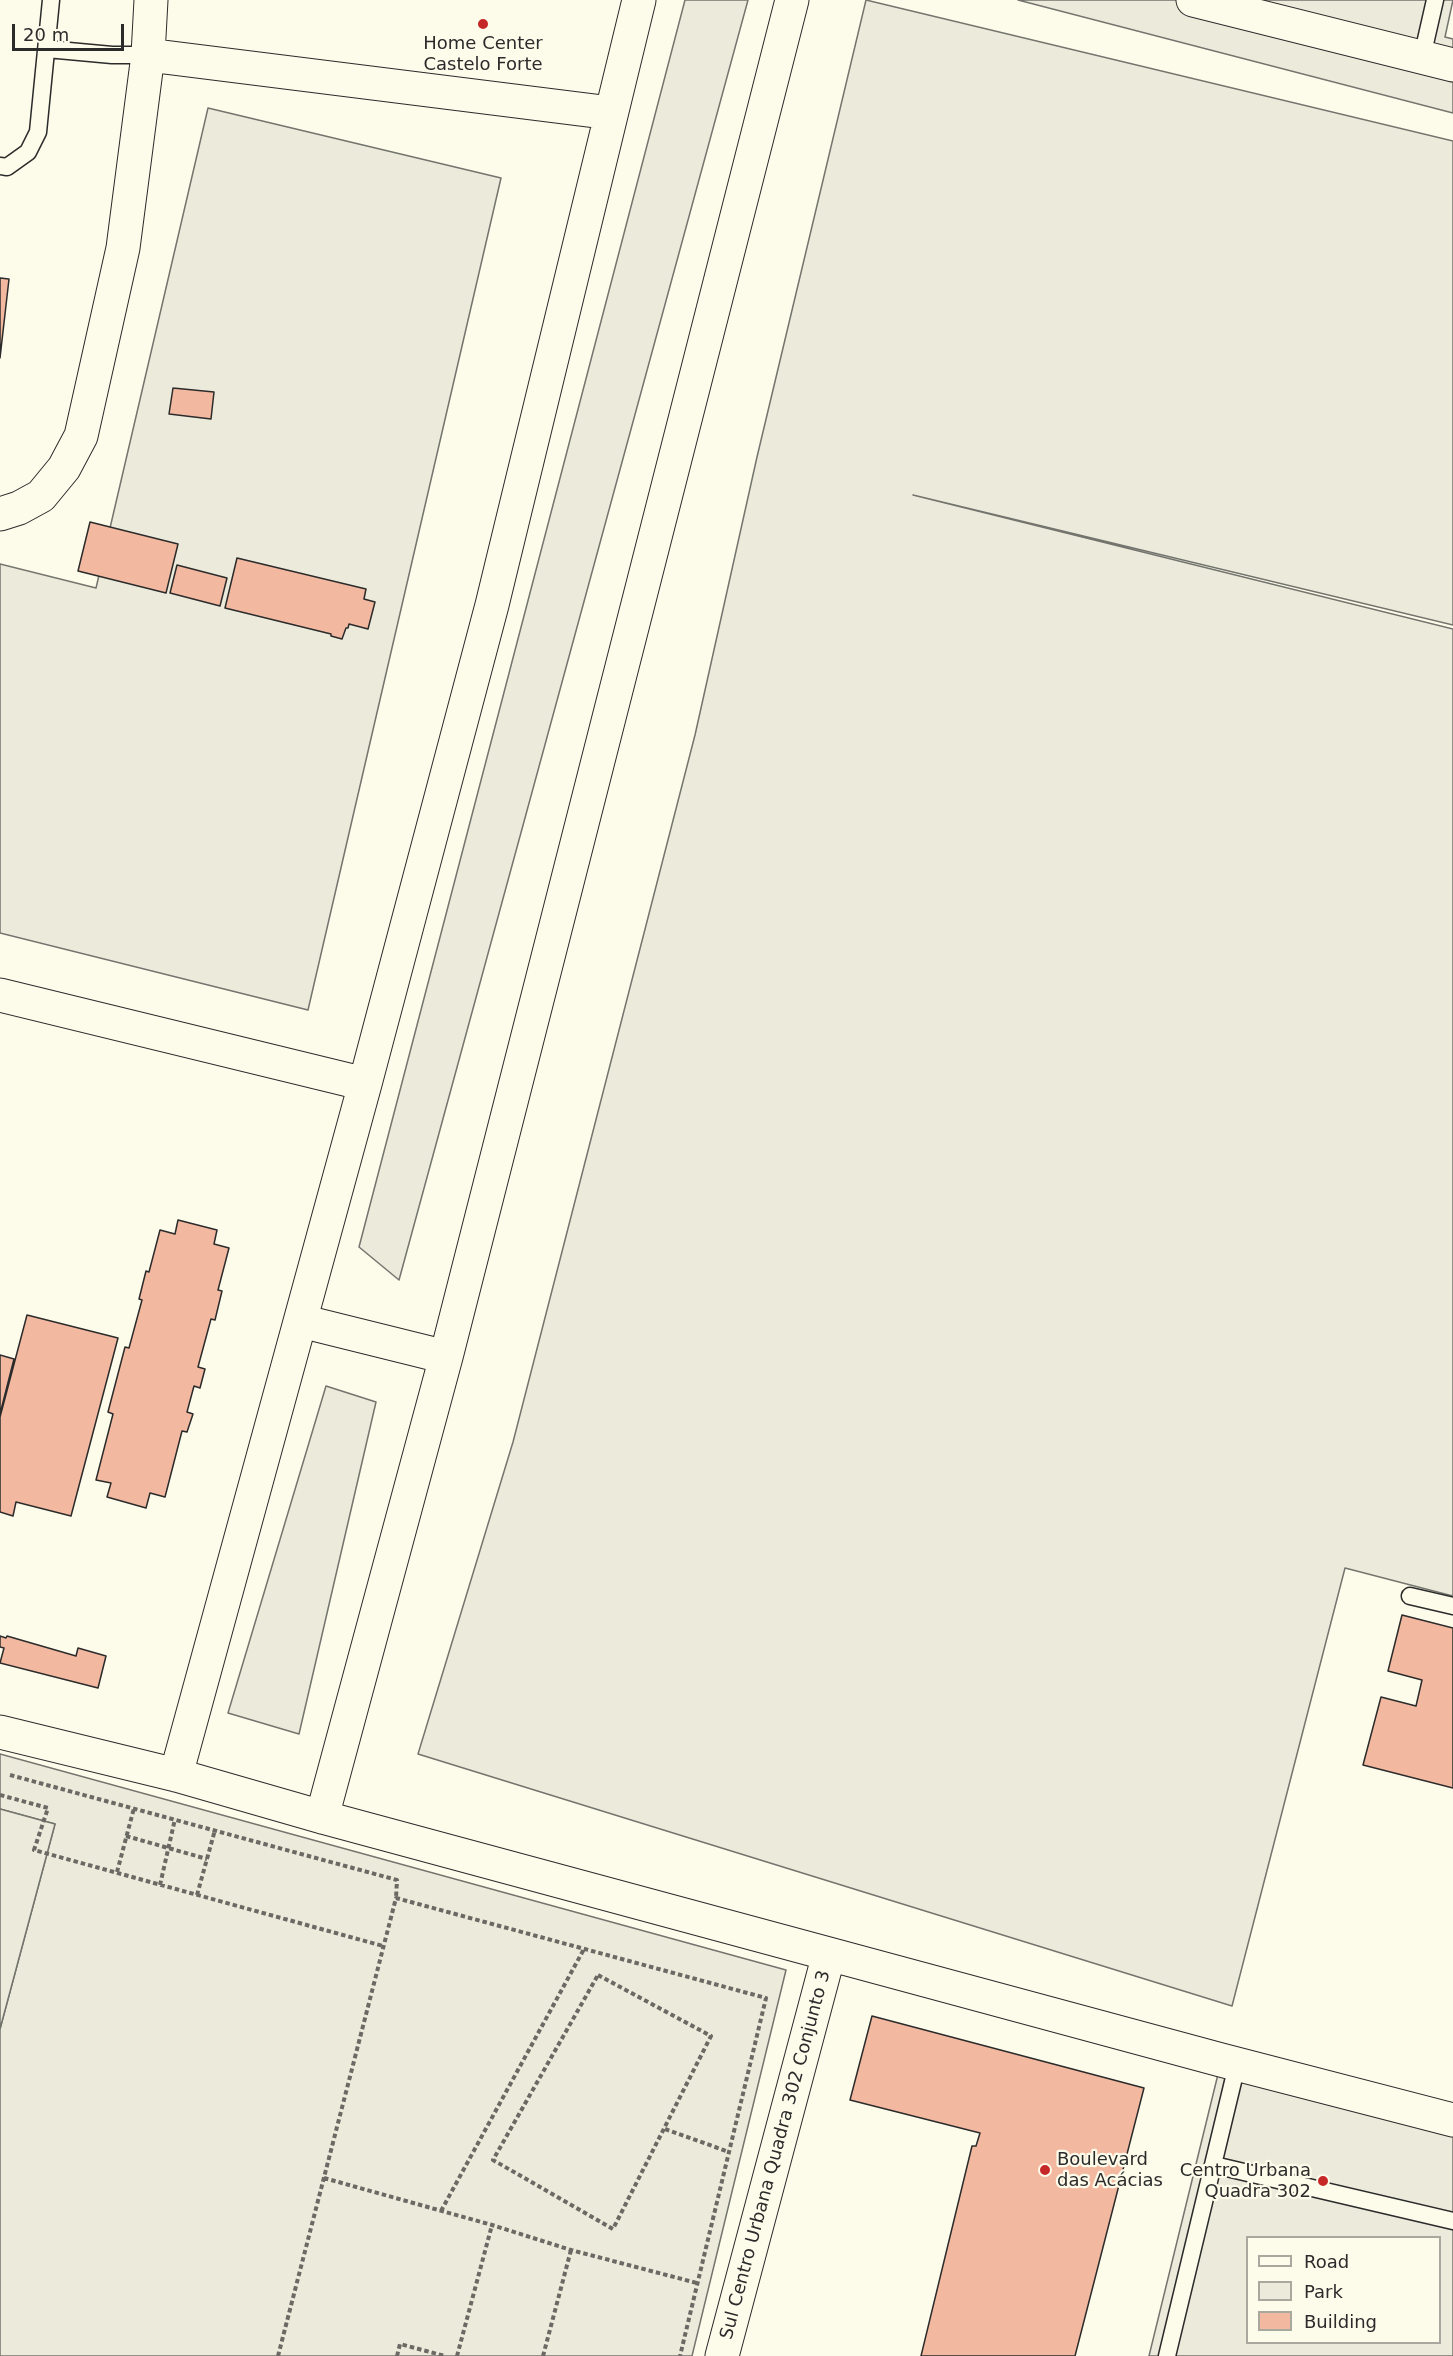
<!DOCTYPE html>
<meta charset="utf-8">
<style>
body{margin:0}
#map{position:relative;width:1453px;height:2356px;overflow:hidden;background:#fdfbea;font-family:"DejaVu Sans",sans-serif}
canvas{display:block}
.legend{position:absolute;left:1246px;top:2236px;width:195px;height:108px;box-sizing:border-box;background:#fdfbea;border:2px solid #a9a89e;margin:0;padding:8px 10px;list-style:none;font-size:18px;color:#2b2b2b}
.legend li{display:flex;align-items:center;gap:12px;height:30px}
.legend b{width:30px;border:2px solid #a9a89e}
.scale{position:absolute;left:12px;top:24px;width:112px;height:27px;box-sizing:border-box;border:3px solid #2b2b2b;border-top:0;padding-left:8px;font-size:18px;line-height:21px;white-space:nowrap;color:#2b2b2b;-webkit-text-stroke:4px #fdfbea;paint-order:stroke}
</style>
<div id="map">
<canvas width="1453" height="2356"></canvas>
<ul class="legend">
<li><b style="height:8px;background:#fdfbea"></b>Road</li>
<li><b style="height:16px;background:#ecebdb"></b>Park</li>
<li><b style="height:16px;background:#f2b8a0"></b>Building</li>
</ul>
<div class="scale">20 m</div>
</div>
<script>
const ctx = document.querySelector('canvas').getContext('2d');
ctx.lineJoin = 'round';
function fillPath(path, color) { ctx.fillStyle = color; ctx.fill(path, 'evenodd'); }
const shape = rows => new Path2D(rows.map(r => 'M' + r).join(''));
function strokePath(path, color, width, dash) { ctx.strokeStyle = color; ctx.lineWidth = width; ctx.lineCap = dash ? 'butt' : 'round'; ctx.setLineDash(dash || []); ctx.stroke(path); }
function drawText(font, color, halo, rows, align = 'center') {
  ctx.font = font + ' "DejaVu Sans",sans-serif'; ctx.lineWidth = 4.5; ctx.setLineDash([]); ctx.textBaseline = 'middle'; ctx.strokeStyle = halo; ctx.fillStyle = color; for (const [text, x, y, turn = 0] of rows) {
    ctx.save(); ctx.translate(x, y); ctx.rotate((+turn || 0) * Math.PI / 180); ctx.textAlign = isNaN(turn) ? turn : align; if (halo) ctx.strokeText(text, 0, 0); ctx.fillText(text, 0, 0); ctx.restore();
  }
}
const green = shape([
 [685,0,748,0,399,1280,359,1247,685,0],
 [866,0,1453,141,1453,625,913,495,1453,629,1453,1596,1345,1568,1232,2006,418,1754,513,1442,695,735,757,457,866,0],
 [208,108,501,178,308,1010,0,933,0,564,96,588,208,108],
 [326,1386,376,1402,299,1734,228,1713,326,1386],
 [0,1754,786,1970,692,2356,0,2356,0,2029,55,1824,0,1809,0,1754]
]);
const parking = shape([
 [1018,0,1453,0,1445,37,1453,39,1453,113,1018,0],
 [0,1809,55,1824,0,2029,0,1809],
 [1221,2062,1453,2125,1453,2356,1149,2356,1221,2062],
 [1248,2238,1440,2238,1440,2342,1248,2342,1248,2238]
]);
const building = shape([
 [0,278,9,279,0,358,0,278],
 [173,388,214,392,211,419,169,414,173,388],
 [90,522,178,544,166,593,78,571,90,522],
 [237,558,366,589,364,599,375,602,368,629,349,624,348,628,346,628,342,639,331,636,331,634,225,608,237,558],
 [177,565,227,578,220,606,170,593,177,565],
 [178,1220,217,1230,214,1244,229,1248,218,1290,222,1291,215,1320,211,1319,198,1367,205,1369,200,1388,194,1386,187,1412,193,1414,187,1432,182,1431,165,1497,150,1493,146,1508,107,1497,111,1483,96,1480,113,1414,108,1412,125,1347,129,1348,142,1300,139,1299,146,1271,149,1272,160,1230,175,1234,178,1220],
 [27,1315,118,1338,71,1516,16,1502,13,1516,0,1512,0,1417,27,1315],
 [0,1355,14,1359,0,1414,0,1355],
 [1402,1615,1453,1628,1453,1788,1363,1765,1381,1697,1416,1706,1422,1680,1388,1671,1402,1615],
 [0,1636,6,1638,7,1636,76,1656,78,1648,106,1656,98,1688,0,1663,4,1648,0,1647,0,1636],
 [872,2016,1144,2088,1075,2356,921,2356,972,2146,976,2146,980,2133,850,2100,872,2016]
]);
const path = shape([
 [10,1775,397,1880,396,1898],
 [0,1795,48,1808,34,1850,383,1946],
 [126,1836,207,1859],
 [117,1872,134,1808],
 [160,1885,175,1819],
 [197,1895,215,1830],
 [598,1975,711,2036,613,2229,493,2160,598,1975],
 [665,2129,729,2152],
 [324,2178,492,2225,571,2250,697,2283],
 [441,2211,584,1949],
 [278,2356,396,1898,766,1998,680,2356],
 [397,2356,400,2344,445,2356],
 [457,2356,492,2225],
 [543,2356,571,2250]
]);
const lane = shape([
 [47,49,112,55,148,55],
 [1422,57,1435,0],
 [0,166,7,167,28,152,38,132,51,0],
 [1410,1596,1453,1606],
 [1214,2165,1453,2221],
 [1167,2356,1237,2065]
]);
const street = shape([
 [1193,0,1453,65],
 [148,55,611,113],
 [0,514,19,508,41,496,64,468,81,436,123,248,148,55,151,0],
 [0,995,365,1084],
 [301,1321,446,1357],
 [0,1732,176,1775,322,1817,1221,2060,1453,2120],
 [176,1775,365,1084,492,605,639,0],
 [322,1817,446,1357,792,0],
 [722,2356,829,1954]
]);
const markers = [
 [483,24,6,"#c62828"],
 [1045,2170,6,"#c62828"],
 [1323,2181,6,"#c62828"]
];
const poiNames = [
 ["Home Center",483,44],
 ["Castelo Forte",483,65],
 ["Boulevard",1057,2160,"left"],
 ["das Acácias",1057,2181,"left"],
 ["Centro Urbana",1311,2171,"right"],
 ["Quadra 302",1311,2192,"right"]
];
const streetNames = [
 ["Sul Centro Urbana Quadra 302 Conjunto 3",776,2155,-75]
];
fillPath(green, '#ecebdb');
strokePath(green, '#74746e', 1.5);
fillPath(parking, '#eceadb');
strokePath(parking, '#74746e', 1.5);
fillPath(building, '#f2b8a0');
strokePath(building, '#2b2b2b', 1.5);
strokePath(lane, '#2b2b2b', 19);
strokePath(street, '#2b2b2b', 35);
strokePath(path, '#6a6964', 4, [4.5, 3]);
strokePath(lane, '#fdfbea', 16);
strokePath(street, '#fdfbea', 33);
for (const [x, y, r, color] of markers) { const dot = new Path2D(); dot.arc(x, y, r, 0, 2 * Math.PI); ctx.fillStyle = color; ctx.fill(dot); strokePath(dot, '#fdfbea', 2); }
drawText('18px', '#2b2b2b', '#fdfbea', poiNames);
drawText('18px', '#2b2b2b', '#fdfbea', streetNames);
</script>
